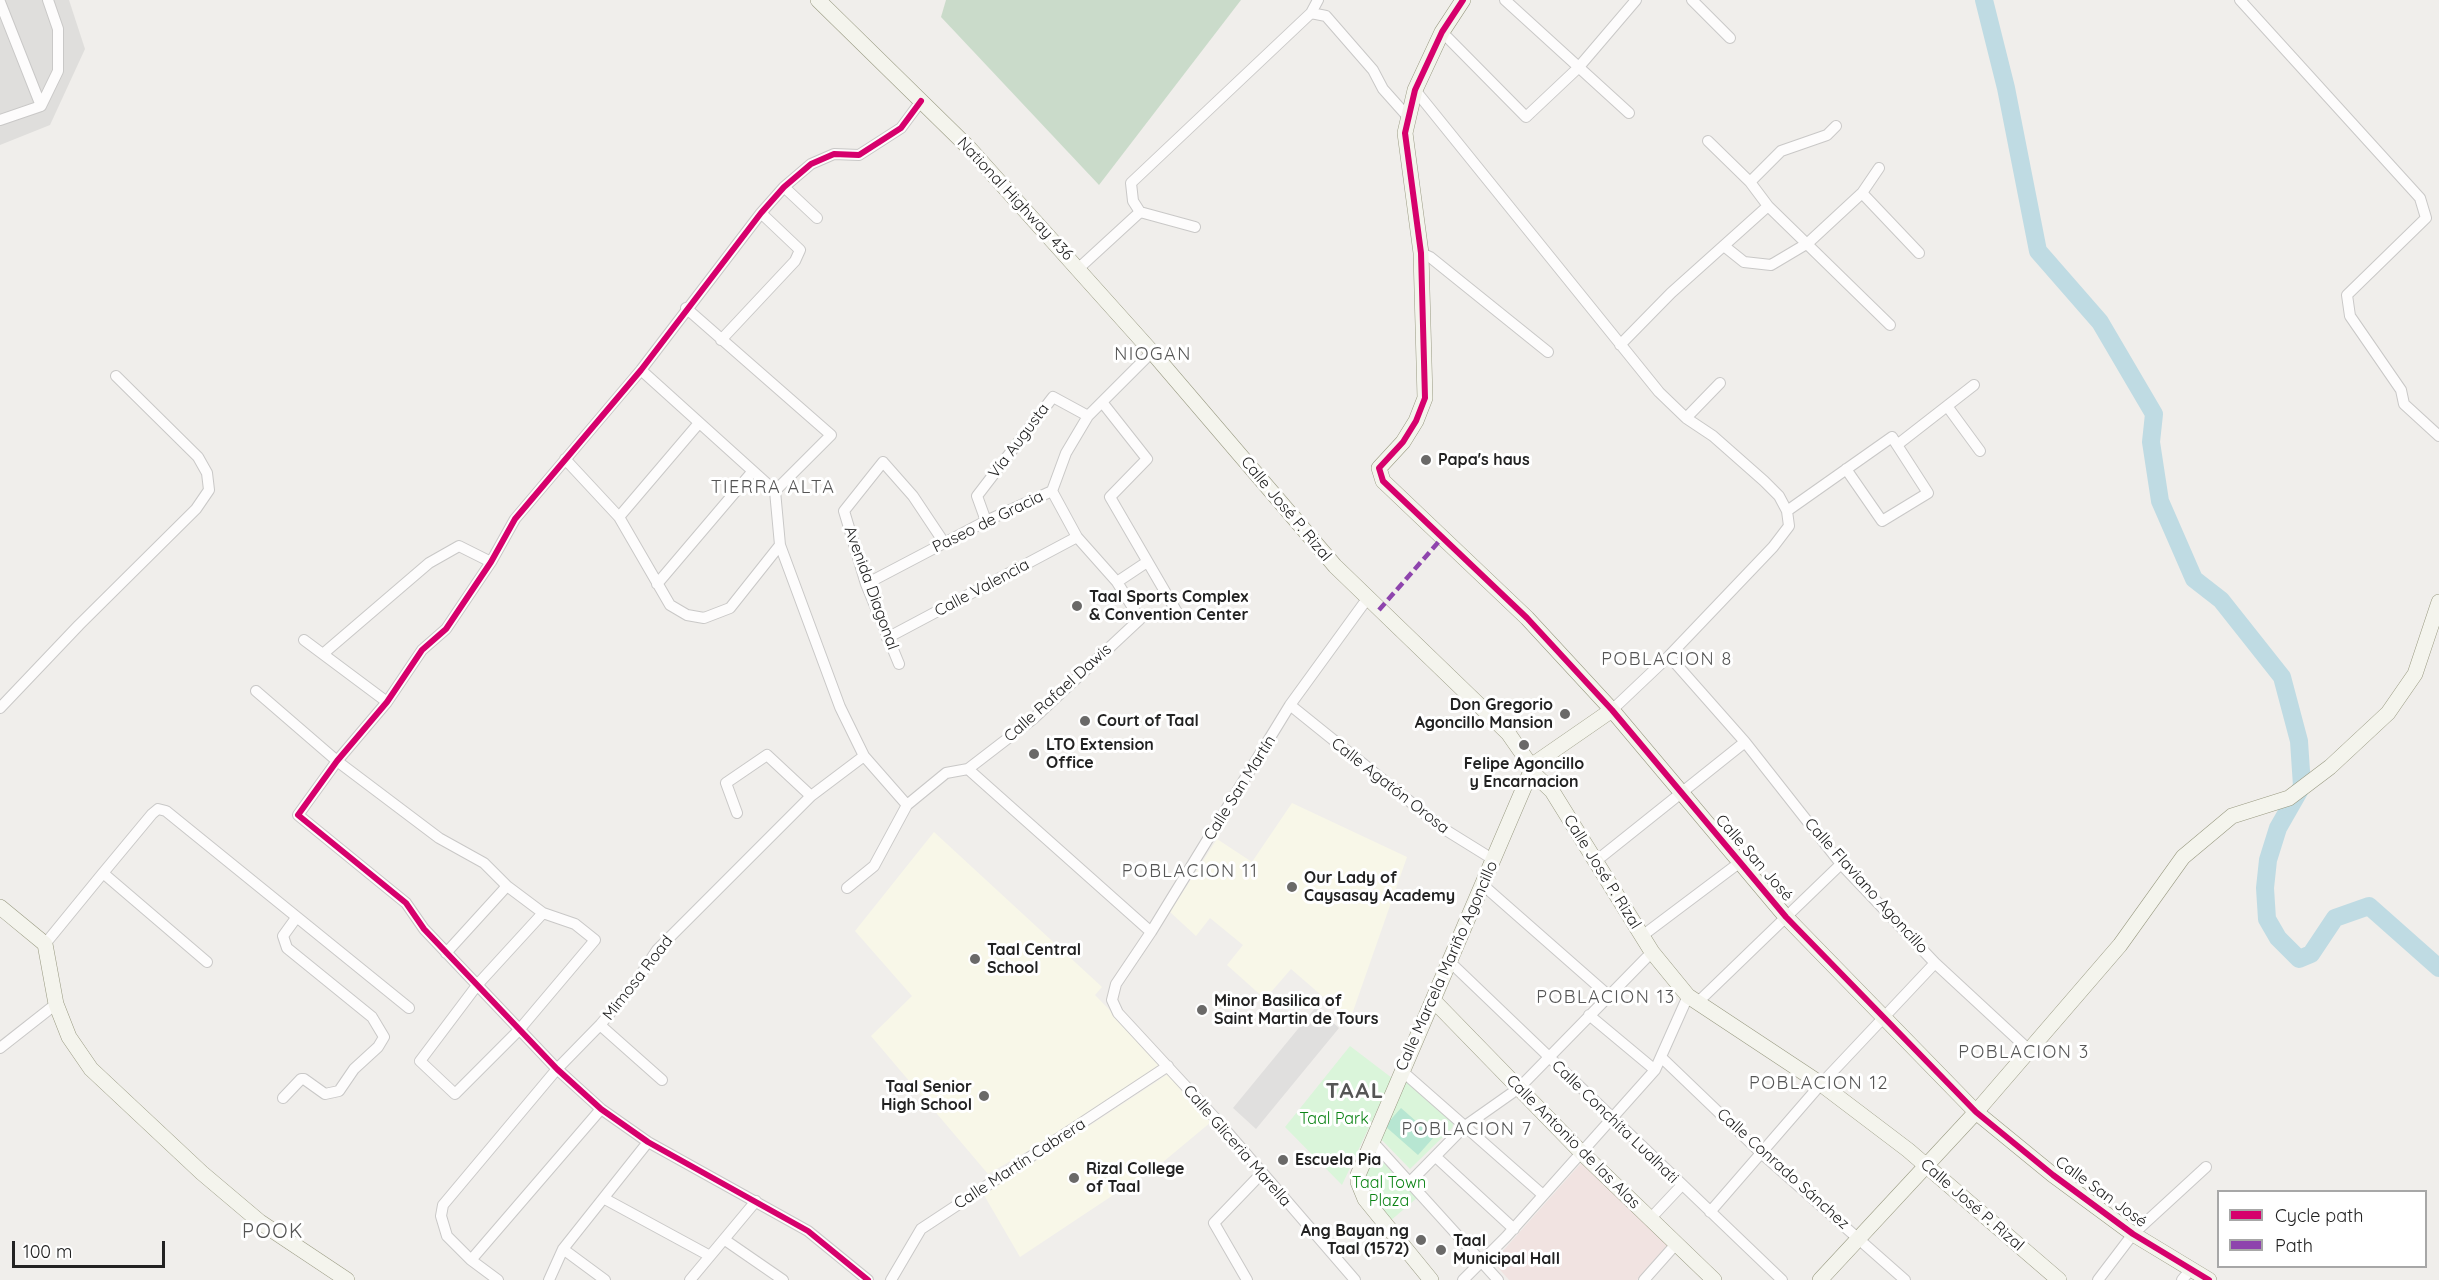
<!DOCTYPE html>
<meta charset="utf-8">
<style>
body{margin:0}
#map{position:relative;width:2439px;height:1280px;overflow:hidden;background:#f0eeeb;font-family:Quicksand,sans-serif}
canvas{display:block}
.legend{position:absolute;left:2217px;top:1190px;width:210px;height:78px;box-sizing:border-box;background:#fff;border:2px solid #a7a7a7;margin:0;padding:8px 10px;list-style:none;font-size:18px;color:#222}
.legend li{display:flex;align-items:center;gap:12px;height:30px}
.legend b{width:30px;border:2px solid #a7a7a7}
.scale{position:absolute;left:12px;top:1241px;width:153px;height:27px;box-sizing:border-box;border:3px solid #222;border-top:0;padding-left:8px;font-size:18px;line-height:21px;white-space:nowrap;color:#222;-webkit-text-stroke:4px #fff;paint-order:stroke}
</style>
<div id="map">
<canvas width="2439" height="1280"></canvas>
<ul class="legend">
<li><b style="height:8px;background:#d6006c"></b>Cycle path</li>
<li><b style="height:8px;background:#8e44ad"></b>Path</li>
</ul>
<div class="scale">100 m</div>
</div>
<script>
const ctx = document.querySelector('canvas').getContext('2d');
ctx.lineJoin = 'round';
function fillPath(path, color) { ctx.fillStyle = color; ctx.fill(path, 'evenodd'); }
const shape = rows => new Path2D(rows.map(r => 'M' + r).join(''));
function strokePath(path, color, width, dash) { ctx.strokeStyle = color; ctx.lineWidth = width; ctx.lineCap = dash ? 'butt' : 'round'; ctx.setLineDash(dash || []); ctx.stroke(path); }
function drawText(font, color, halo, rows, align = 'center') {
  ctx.font = font + ' Quicksand,sans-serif'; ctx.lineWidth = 6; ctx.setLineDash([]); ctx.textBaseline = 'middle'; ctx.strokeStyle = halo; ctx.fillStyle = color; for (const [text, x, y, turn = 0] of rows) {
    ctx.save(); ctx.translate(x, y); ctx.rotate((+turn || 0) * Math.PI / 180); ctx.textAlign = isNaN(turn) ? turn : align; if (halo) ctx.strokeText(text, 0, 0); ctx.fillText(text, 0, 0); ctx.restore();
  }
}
const residential = shape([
 [0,0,69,0,85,49,50,125,0,145]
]);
const commercial = shape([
 [1582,1162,1669,1245,1637,1280,1509,1280,1493,1262]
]);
const education = shape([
 [1292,803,1407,857,1350,1020,1291,969,1265,999,1227,965,1243,945,1210,918,1196,936,1170,912,1217,839,1252,862],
 [934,832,1102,987,1095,995,1164,1066,1102,1108,988,1174,871,1036,912,996,855,931],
 [1168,1074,1211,1122,1163,1162,1020,1257,984,1195]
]);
const cemetery = shape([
 [946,0,1241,0,1099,185,941,17]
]);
const park = shape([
 [1350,1046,1392,1078,1342,1185,1285,1127],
 [1404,1077,1454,1122,1452,1128,1410,1169,1378,1136],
 [1374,1153,1418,1197,1389,1222,1366,1190,1364,1172]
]);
const pitch = shape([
 [1401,1108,1434,1137,1418,1155,1385,1126]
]);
const parking = shape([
 [1316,1007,1339,1028,1256,1129,1233,1108]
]);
const river = shape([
 [1984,0,2006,88,2038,251,2100,322,2154,414,2151,442,2160,501,2194,579,2221,600,2282,677,2299,741,2302,786,2278,828,2268,860,2265,888,2267,919,2278,938,2299,959,2311,954,2335,918,2369,906,2439,968]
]);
const street = shape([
 [1505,0,1629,113],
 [1692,0,1730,38],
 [2240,0,2420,198,2426,218,2347,295,2350,316,2401,390,2404,404,2439,436],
 [0,2,41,106],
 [1311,13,1326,16,1373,70,1383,89,1408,117],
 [1442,32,1526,117,1578,68,1636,0],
 [1415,90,1659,392,1686,418,1713,436,1764,481,1779,496,1787,511,1789,526,1773,547,1669,656,1612,710],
 [0,120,41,106,58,71,58,29,48,0],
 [1708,141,1750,182,1768,206,1890,325],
 [1750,182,1781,151,1827,135,1836,126],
 [784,187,817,218],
 [1862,193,1919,253],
 [1140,212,1133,201,1131,183,1311,13,1318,0],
 [1724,246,1744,262,1771,265,1808,243,1862,193,1879,168],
 [1421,253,1430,257,1548,352],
 [1079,268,1140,212,1195,227],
 [686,308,831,435,775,491],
 [721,340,795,261,800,250,761,213],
 [1620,345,1671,293,1768,206],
 [641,370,775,491,780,545,840,707,864,756,907,805],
 [1102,402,1147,459,1110,497,1178,614],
 [1947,406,1980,451],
 [1686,418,1720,383],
 [565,459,619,517,670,605,687,615,704,618,730,608,780,545],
 [1846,469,1882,521,1928,493,1897,445],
 [1787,511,1892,437,1897,445,1974,385],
 [619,517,699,423],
 [986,521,977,496,1053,397,1088,416],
 [1117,582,1147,562],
 [657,584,753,471],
 [866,584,986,521,1052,491,1066,453,1088,416,1152,352],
 [887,638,1077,537],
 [304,640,387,702],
 [324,653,429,563,459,546,491,562],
 [1669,656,1745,742,1841,864,1935,963,2029,1050],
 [899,664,866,584,844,511,883,462,913,496,945,544],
 [256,691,337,761,439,838,484,863,507,886,543,913,575,924,595,940,519,1030,455,1094,420,1061,478,984,543,913],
 [1290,705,1444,829,1494,860],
 [0,708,79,625,196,509,209,490,207,473,198,457,116,376],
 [968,769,1151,932],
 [737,813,726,783,767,755,811,796],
 [1596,861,1745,742],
 [103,873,152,814,158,809,166,811,409,1008],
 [1484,886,1608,995],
 [847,888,874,866,907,805,946,773,968,769,1033,719,1140,619,1117,582,1077,537,1052,491],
 [1642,936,1739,863],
 [45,944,103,873,207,962],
 [446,953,507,886],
 [1451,963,1782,1280],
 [1697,1003,1841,864],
 [1589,1015,1655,1070],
 [600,1025,662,1080],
 [0,1048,56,1004],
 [1662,1058,1760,1152,1905,1280],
 [1402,1071,1543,1195],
 [283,1098,301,1079,304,1079,325,1094,339,1091,354,1069,378,1047,384,1037,372,1017,287,948,283,936,296,918],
 [1372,1141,1498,1280],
 [1436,1157,1514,1229],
 [1410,1182,1465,1126,1519,1088,1652,952],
 [605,1199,710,1256],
 [1710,1212,1821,1084,1935,963],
 [1650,1219,1681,1186],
 [725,1240,783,1280],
 [563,1249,605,1280],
 [471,1260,601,1109],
 [498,1280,471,1260,447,1236,441,1216,443,1205,557,1069,600,1025,636,982,657,950,811,796,864,756],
 [549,1280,563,1249,648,1142],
 [690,1280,756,1201],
 [868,1280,808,1231,648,1142,601,1109,557,1069,424,929,406,903,298,815,337,761,387,702,422,650,446,629,491,562,515,519,641,370,761,213,784,187,811,164,834,154,859,155,901,128,921,101],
 [891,1280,921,1229,1168,1066],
 [1247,1280,1214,1223,1261,1174],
 [1355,1280,1216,1119,1118,1013,1112,1000,1116,984,1151,932,1290,705,1367,599],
 [1463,1280,1506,1237,1655,1070,1688,996],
 [1644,1280,1676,1244],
 [2098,1280,2133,1234,2206,1167],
 [2182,1280,2191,1269]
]);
const secondary = shape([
 [818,0,970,149,1152,352,1335,566,1508,733,1531,766,1531,771,1552,791,1652,952,1688,996,1821,1084,1908,1150,2059,1280],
 [1463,0,1442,32,1415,90,1405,133,1421,253,1425,398,1416,421,1403,442,1379,468,1383,481,1527,618,1612,710,1786,917,1976,1112,2053,1175,2133,1234,2209,1280],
 [1531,766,1612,710],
 [0,907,45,944,56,1004,69,1037,91,1069,202,1173,260,1222,347,1280],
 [1434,1001,1582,1153,1714,1280],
 [1431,1280,1365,1199,1358,1182,1358,1175,1531,771],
 [1820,1280,1976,1112,2120,945,2183,857,2232,816,2289,798,2330,767,2388,713,2415,674,2439,602]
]);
const quiet = shape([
 [1379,610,1442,538]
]);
const cycleway = shape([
 [1463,0,1442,32,1415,90,1405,133,1421,253,1425,398,1416,421,1403,442,1379,468,1383,481,1527,618,1612,710,1786,917,1976,1112,2053,1175,2133,1234,2209,1280],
 [868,1280,808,1231,648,1142,601,1109,557,1069,424,929,406,903,298,815,337,761,387,702,422,650,446,629,491,562,515,519,641,370,761,213,784,187,811,164,834,154,859,155,901,128,921,101]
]);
const markers = [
 [1426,460,6,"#6a6968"],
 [1077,606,6,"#6a6968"],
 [1565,714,6,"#6a6968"],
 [1085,721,6,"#6a6968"],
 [1524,745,6,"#6a6968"],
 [1034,754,6,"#6a6968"],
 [1292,887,6,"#6a6968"],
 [975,959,6,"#6a6968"],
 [1202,1010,6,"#6a6968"],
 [984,1096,6,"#6a6968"],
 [1283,1160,6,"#6a6968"],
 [1074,1178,6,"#6a6968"],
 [1421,1240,6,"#6a6968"],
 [1441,1250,6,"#6a6968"]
];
const streetNames = [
 ["National Highway 436",1015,199,47],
 ["Vía Augusta",1019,441,-53],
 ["Calle José P. Rizal",1286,509,50],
 ["Paseo de Gracia",988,522,-26],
 ["Avenida Diagonal",871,588,70],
 ["Calle Valencia",982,588,-28],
 ["Calle Rafael Dawis",1058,693,-42],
 ["Calle Agatón Orosa",1390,786,38],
 ["Calle San Martín",1240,788,-58],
 ["Calle San José",1754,858,49],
 ["Calle José P. Rizal",1602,872,58],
 ["Calle Flaviano Agoncillo",1866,886,48],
 ["Calle Marcela Mariño Agoncillo",1447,966,-66],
 ["Mimosa Road",638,978,-52],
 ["Calle Conchita Lualhati",1615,1122,44],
 ["Calle Antonio de las Alas",1573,1142,45],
 ["Calle Gliceria Marella",1237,1146,49],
 ["Calle Martín Cabrera",1020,1164,-33],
 ["Calle Conrado Sánchez",1783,1169,42],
 ["Calle San José",2101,1192,36],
 ["Calle José P. Rizal",1972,1205,41]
];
const poiNames = [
 ["Papa's haus",1438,460],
 ["Taal Sports Complex",1089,597],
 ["& Convention Center",1089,615],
 ["Don Gregorio",1553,705,"right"],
 ["Agoncillo Mansion",1553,723,"right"],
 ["Court of Taal",1097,721],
 ["LTO Extension",1046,745],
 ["Office",1046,763],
 ["Felipe Agoncillo",1524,764,"center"],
 ["y Encarnacion",1524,782,"center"],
 ["Our Lady of",1304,878],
 ["Caysasay Academy",1304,896],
 ["Taal Central",987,950],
 ["School",987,968],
 ["Minor Basilica of",1214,1001],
 ["Saint Martin de Tours",1214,1019],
 ["Taal Senior",972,1087,"right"],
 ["High School",972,1105,"right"],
 ["Escuela Pia",1295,1160],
 ["Rizal College",1086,1169],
 ["of Taal",1086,1187],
 ["Ang Bayan ng",1409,1231,"right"],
 ["Taal (1572)",1409,1249,"right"],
 ["Taal",1453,1241],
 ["Municipal Hall",1453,1259]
];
const parkNames = [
 ["Taal Park",1334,1119],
 ["Taal Town",1389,1183],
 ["Plaza",1389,1201]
];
const neighbourhoodNames = [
 ["NIOGAN",1153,355],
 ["TIERRA ALTA",773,488],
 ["POBLACION 8",1667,660],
 ["POBLACION 11",1190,872],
 ["POBLACION 13",1606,998],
 ["POBLACION 3",2024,1053],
 ["POBLACION 12",1819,1084],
 ["POBLACION 7",1467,1130]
];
const quarterNames = [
 ["POOK",273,1232]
];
const districtNames = [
 ["TAAL",1355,1091]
];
fillPath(residential, '#dfdedc');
fillPath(commercial, '#f1e3e1');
fillPath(education, '#f8f7e8');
fillPath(cemetery, '#cadbca');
fillPath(park, '#daf5da');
fillPath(pitch, '#b7e6d2');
fillPath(parking, '#e0dfde');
strokePath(river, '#bfdbe3', 18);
strokePath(street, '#c9c8c7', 12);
strokePath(secondary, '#999a82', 16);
strokePath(street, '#fdfcfc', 10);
strokePath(secondary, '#f4f4ed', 15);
strokePath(quiet, '#8e44ad', 4.5, [9, 4.5]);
strokePath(cycleway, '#d6006c', 6);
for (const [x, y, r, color] of markers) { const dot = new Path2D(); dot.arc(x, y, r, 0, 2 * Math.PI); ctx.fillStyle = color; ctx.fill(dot); strokePath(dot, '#fff', 2); }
drawText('16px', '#222', '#fff', streetNames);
drawText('bold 16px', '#222', '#fff', poiNames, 'left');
drawText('16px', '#0c8416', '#fff', parkNames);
ctx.letterSpacing = '1.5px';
drawText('18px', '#555', '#fff', neighbourhoodNames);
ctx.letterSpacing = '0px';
ctx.letterSpacing = '1.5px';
drawText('20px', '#555', '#fff', quarterNames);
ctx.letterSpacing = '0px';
ctx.letterSpacing = '1.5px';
drawText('bold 22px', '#555', '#fff', districtNames);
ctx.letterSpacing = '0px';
</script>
